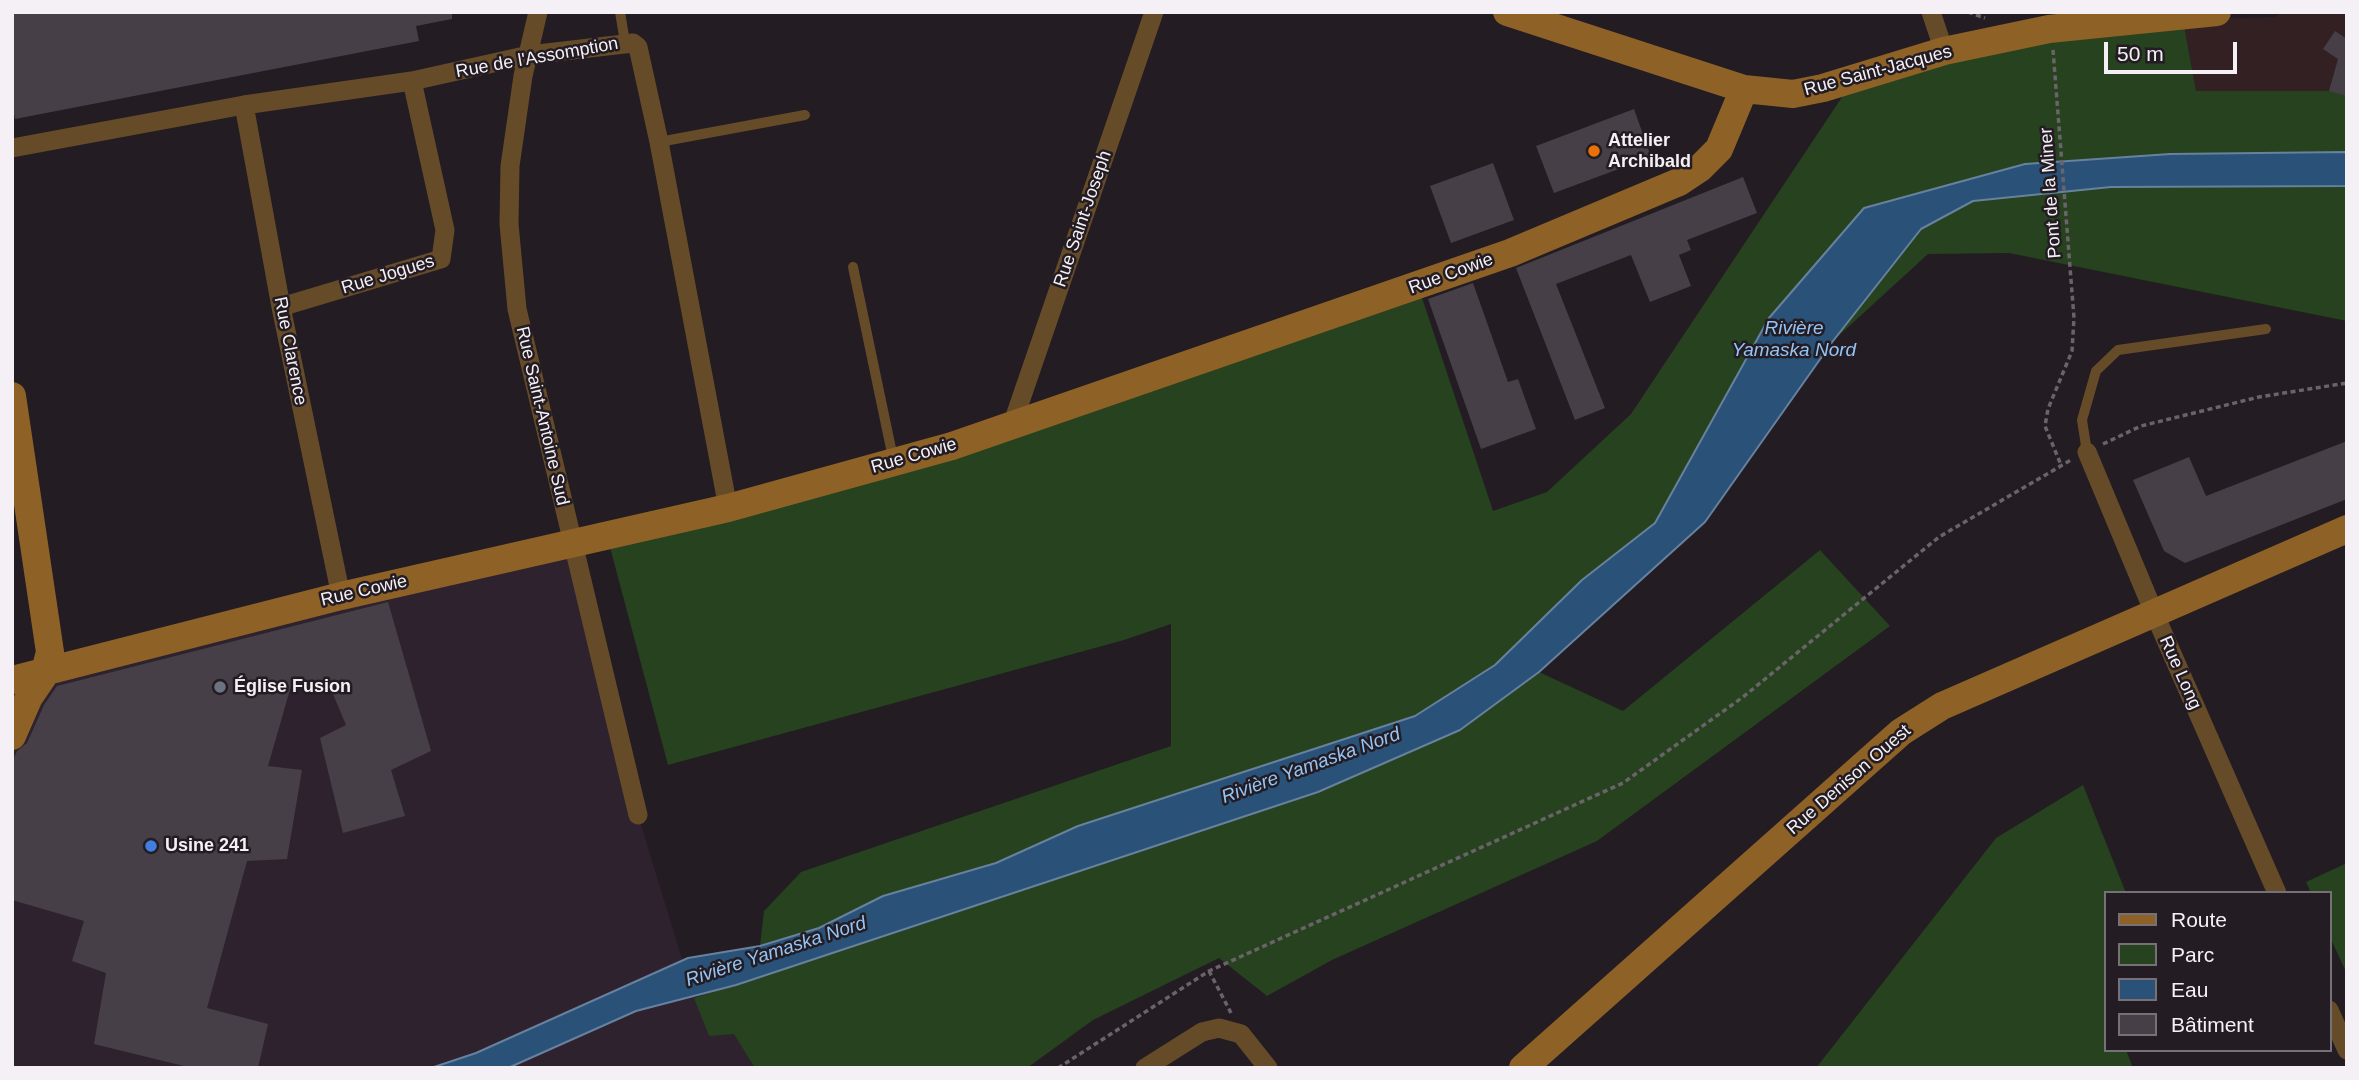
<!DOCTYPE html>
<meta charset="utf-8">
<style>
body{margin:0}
#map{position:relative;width:2359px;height:1080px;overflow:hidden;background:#231c23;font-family:Helvetica,sans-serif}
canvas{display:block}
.frame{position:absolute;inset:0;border:14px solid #f4f0f5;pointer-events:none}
.legend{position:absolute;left:2104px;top:891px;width:228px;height:161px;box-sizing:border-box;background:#231c23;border:2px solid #777177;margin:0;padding:9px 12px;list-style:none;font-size:21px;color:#f4f0f5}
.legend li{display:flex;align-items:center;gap:14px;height:35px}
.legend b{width:35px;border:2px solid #777177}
.scale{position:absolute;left:2104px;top:42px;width:133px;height:32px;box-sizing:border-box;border:4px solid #f4f0f5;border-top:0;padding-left:9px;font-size:21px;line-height:24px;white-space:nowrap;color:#f4f0f5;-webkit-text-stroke:5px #231c23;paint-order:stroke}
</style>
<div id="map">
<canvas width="2359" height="1080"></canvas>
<div class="frame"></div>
<ul class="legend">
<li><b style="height:9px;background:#8e6227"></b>Route</li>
<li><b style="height:19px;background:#26421e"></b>Parc</li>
<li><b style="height:19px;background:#2a5278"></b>Eau</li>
<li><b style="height:19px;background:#463f47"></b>Bâtiment</li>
</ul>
<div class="scale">50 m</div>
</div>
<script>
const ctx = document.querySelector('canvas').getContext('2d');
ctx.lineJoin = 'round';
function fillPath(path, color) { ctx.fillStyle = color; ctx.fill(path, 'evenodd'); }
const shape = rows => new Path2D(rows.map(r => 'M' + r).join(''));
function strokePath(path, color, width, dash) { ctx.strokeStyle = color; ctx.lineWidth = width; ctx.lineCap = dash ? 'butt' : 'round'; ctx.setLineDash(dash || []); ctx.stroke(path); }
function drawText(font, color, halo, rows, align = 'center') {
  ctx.font = font + ' Helvetica,sans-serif'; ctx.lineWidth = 5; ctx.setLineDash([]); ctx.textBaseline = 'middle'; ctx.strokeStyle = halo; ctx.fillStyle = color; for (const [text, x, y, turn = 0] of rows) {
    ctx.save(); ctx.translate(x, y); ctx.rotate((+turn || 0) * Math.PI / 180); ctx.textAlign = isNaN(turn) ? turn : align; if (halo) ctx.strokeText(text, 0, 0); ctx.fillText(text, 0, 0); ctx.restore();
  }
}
const commercial = shape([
 [2283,12,2347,12,2347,91,2196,91,2183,20,2274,17]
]);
const built = shape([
 [571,543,638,815,694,998,794,1068,12,1068,12,680]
]);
const green = shape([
 [2183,20,2196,91,2347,91,2347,152,2170,154,2025,164,1769,318,1655,523,1582,580,1495,665,1415,716,1078,826,996,863,883,896,819,928,760,946,764,911,801,872,1171,746,1171,624,1124,640,668,765,607,536,728,508,1418,286,1493,511,1547,492,1631,414,1852,82,1944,51],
 [2347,186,2347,321,2009,253,1928,254,1833,341,1921,229,1973,201,2111,187],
 [1820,550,1890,626,1597,841,1332,960,1267,996,1219,958,1093,1020,1027,1068,755,1068,734,1034,709,1036,694,998,1318,792,1460,730,1539,672,1623,711],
 [2083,785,2126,893,2105,893,2105,1050,2126,1050,2133,1068,1816,1068,1996,838],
 [2347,863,2347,974,2329,935,2329,893,2311,893,2306,882]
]);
const water = shape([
 [2347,152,2347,186,2111,187,1973,201,1921,229,1833,341,1705,522,1539,672,1460,730,1318,792,736,985,636,1011,508,1068,431,1068,476,1053,688,958,760,946,819,928,883,896,996,863,1078,826,1415,716,1495,665,1582,580,1655,523,1769,318,1864,208,2025,164,2170,154,2347,152]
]);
const building = shape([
 [12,12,452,12,452,19,416,26,419,41,15,119,12,102],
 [2335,31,2347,39,2347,96,2329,91,2338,59,2323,49],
 [1634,109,1651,157,1554,193,1536,146],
 [1493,163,1514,220,1451,243,1430,186],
 [1743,177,1757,213,1687,240,1691,250,1679,255,1691,286,1650,302,1631,255,1556,284,1605,408,1575,420,1516,268],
 [1473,283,1508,382,1518,379,1536,429,1481,449,1428,299],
 [2347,441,2347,499,2185,563,2164,551,2133,480,2189,457,2206,496],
 [388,602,431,751,391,770,405,816,343,833,320,738,346,725,327,680,291,686,268,766,302,770,287,859,247,861,207,1008,268,1024,258,1068,192,1068,94,1044,106,973,72,961,84,921,12,900,12,762,17,751,27,743,44,705,57,686]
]);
const path = shape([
 [1968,12,1985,18],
 [2053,50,2074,318,2072,351,2048,409,2045,426,2061,465],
 [2103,444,2141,426,2259,397,2347,383],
 [1209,971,1231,1013],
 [1058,1068,1209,971,1623,783,1743,697,1939,537,2071,460]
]);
const lane = shape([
 [620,12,625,42],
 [659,142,805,115],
 [853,267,893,458],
 [2087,452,2082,420,2096,371,2118,350,2266,329]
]);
const street = shape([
 [538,12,523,76,510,166,509,224,517,309,638,815],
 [1931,12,1944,51],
 [244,105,281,307,341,596],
 [12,148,244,105,412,81,529,55,633,43,638,47,659,142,728,508],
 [281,307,441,259,445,230,412,81],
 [1012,425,1154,12],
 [2087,452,2155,615,2277,893],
 [2329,1010,2347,1050],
 [1145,1068,1202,1032,1219,1028,1241,1034,1268,1068]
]);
const secondary = shape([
 [1507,12,1744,89,1793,94,1823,88,1944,51,2049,29,2217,12],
 [12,396,50,652,44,675,29,697,12,736],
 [12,680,341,596,728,508,952,446,1510,253,1679,182,1700,168,1719,149,1744,89],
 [1523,1068,1901,732,1942,706,2347,529]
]);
const markers = [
 [1594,151,7,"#e8710a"],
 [220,687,7,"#6b7280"],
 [151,846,7,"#3f7fe0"]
];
const streetNames = [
 ["Rue de l'Assomption",537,58,-10],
 ["Rue Saint-Jacques",1878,71,-15],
 ["Pont de la Miner",2051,193,-94],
 ["Rue Saint-Joseph",1083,219,-71],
 ["Rue Cowie",1451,274,-20],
 ["Rue Jogues",388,275,-17],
 ["Rue Clarence",290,351,79],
 ["Rue Saint-Antoine Sud",542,416,77],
 ["Rue Cowie",914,456,-16],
 ["Rue Cowie",364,591,-13],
 ["Rue Long",2180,673,66],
 ["Rue Denison Ouest",1849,780,-41]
];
const poiNames = [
 ["Attelier",1608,141],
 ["Archibald",1608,162],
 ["Église Fusion",234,687],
 ["Usine 241",165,846]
];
const waterNames = [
 ["Rivière",1794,329],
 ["Yamaska Nord",1794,351],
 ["Rivière Yamaska Nord",1311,766,-20],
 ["Rivière Yamaska Nord",776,952,-18]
];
fillPath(commercial, '#332022');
fillPath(built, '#2d222e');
fillPath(green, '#26421e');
fillPath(water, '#2a5278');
strokePath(water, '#67819e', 2);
fillPath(building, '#463f47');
strokePath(path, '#6a646a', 3.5, [5, 3.5]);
strokePath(lane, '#664b28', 10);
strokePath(street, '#664b28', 19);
strokePath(secondary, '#8e6227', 28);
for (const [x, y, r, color] of markers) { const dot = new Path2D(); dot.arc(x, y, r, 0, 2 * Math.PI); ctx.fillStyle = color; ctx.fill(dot); strokePath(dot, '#231c23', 2.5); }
drawText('18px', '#f4f0f5', '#231c23', streetNames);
drawText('bold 18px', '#f4f0f5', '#231c23', poiNames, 'left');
drawText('italic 19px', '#94c4f5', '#231c23', waterNames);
</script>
